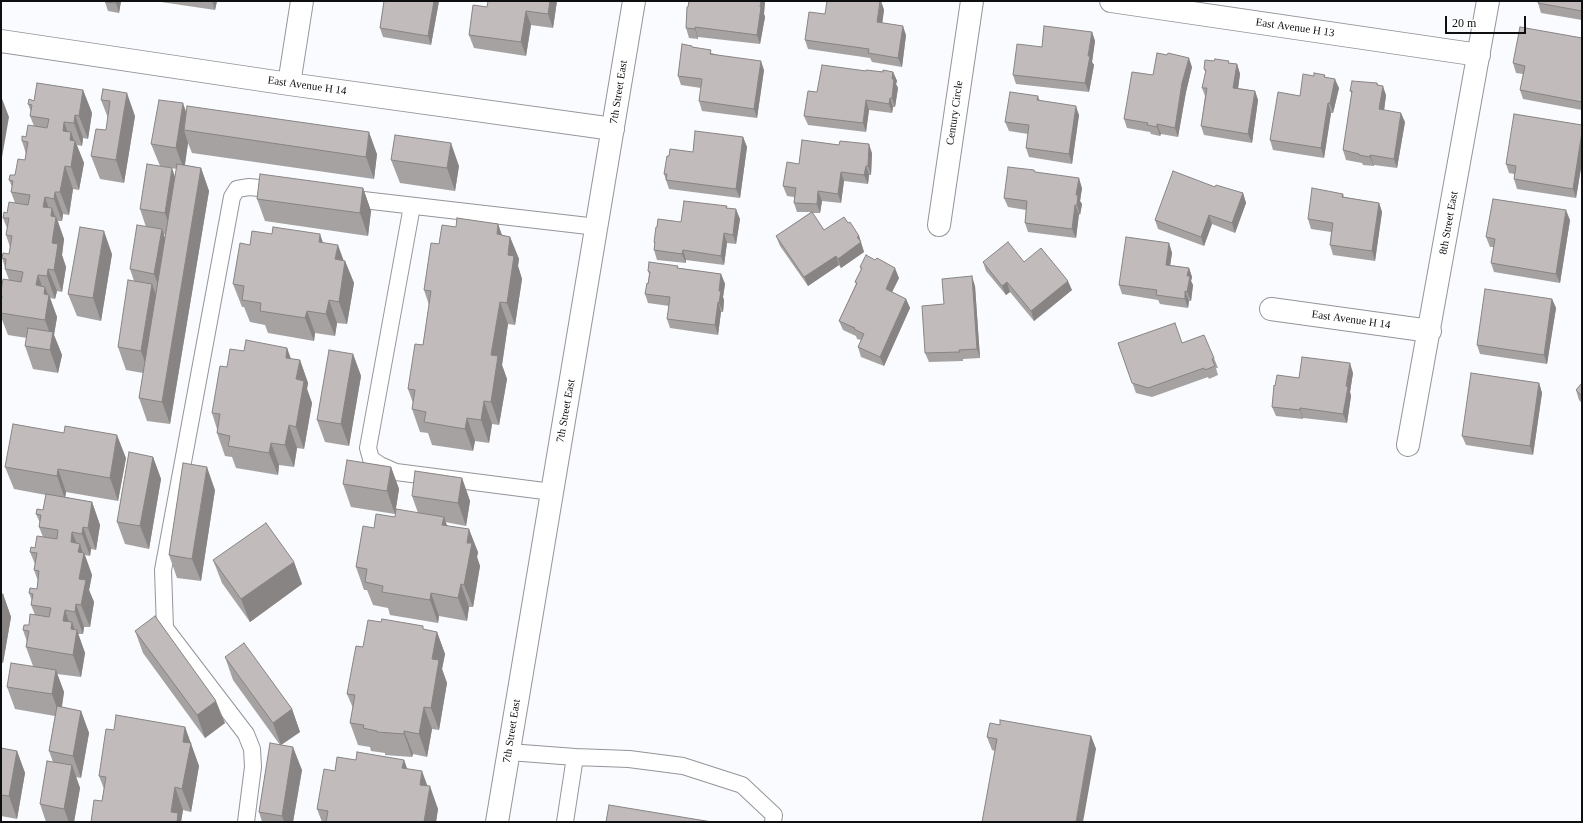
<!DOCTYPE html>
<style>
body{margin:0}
#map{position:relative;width:1583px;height:823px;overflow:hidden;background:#f9fbff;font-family:Georgia,serif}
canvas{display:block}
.frame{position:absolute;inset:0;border:2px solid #0e0f10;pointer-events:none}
.scale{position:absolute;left:1445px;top:16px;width:81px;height:18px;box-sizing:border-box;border:2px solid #0e0f10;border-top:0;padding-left:5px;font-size:12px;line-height:14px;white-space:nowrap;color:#0e0f10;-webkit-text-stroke:3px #fff;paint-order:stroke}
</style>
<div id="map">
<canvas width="1583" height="823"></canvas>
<div class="frame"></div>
<div class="scale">20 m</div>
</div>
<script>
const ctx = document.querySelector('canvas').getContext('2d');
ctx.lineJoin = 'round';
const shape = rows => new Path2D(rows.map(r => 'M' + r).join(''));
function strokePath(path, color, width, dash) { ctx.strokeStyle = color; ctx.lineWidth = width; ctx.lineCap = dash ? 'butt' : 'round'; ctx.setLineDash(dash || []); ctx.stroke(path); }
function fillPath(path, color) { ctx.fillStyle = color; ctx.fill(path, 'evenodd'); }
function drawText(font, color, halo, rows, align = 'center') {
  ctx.font = font + ' Georgia,serif'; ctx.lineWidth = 3; ctx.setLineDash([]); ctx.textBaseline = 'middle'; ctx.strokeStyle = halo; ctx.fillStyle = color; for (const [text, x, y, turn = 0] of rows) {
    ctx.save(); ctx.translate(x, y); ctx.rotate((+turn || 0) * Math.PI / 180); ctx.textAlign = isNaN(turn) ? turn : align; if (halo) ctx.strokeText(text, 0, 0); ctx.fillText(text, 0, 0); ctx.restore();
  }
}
const service = shape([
 [346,198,597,227],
 [412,206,368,448,371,459,380,465,396,472,552,492],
 [509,752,575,757,629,759,683,766,742,785,774,815,773,822],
 [246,822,253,767,252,749,246,734,165,628,163,570,232,197,237,189,249,187,279,190],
 [565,822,575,757]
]);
const minor = shape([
 [1111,1,1479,55],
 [1,41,289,84,613,129],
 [289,84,302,1],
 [939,225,972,1],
 [1271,309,1430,331],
 [1408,445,1488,1],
 [497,822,634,1]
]);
const wall = shape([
 [121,1,119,13,108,11,105,2],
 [161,1,217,1,215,10,161,2],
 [381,1,439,1,431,45,383,37,380,28,384,2],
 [557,1,553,28,531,25,526,56,474,48,469,35,487,7],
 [689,1,765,1,764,14,765,17,760,44,698,37,698,39,689,38,686,28],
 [881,1,884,10,882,23,906,35,902,67,872,62,870,58,808,49,805,40,825,14],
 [1582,1,1582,20,1541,13,1538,3],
 [1092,32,1095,41,1092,62,1094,65,1089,92,1016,84,1013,75,1042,47],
 [1582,38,1582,110,1523,99,1520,90,1523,74,1516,73,1513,63],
 [693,47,764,70,757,118,702,111,699,101,701,88,681,85,678,76],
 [1229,63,1237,64,1240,74,1238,88,1255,91,1258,100,1252,143,1204,135,1201,126,1205,96,1202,88,1206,74,1204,69],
 [1192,67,1186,92,1178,137,1161,134,1160,136,1151,134,1150,132,1127,128,1124,119,1153,75],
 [866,71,893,72,897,81,896,84,898,88,895,107,893,107,892,113,869,110,866,132,808,125,804,116,817,92],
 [1325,75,1325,77,1339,88,1333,113,1331,113,1324,158,1273,150,1270,140,1314,76],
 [1377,83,1386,95,1384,110,1405,122,1397,168,1374,165,1374,166,1363,165,1362,163,1346,160,1343,150,1352,94,1350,91],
 [103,89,135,116,124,183,100,179,91,156,106,130,108,118,101,100],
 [83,90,92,113,88,139,83,138,82,146,77,145,84,163,79,190,73,189,69,215,63,214,62,221,58,221,64,239,62,255,66,267,62,292,57,291,55,299,50,298,57,317,54,335,62,355,58,373,33,369,25,346,27,338,8,335,1,317,1,291,9,280,5,269,5,267,2,258,9,254,10,247,6,235,7,228,3,218,15,203,11,192,12,187,9,180,15,175,25,160,26,154,22,141,26,137,34,126,30,116,31,112,28,104,34,101],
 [1038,96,1040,101,1079,115,1072,164,1029,157,1026,148,1028,134,1009,131,1005,122],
 [186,112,377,154,374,179,192,153,188,143,185,165,201,168,209,191,170,424,147,421,139,398,143,373,126,370,118,347,134,281,130,269,146,227,140,209,175,178,177,169,160,166,151,144],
 [163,234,166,235,165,239],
 [1582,125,1582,162,1576,198,1517,189,1514,179,1514,174,1509,173,1506,164],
 [743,137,747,147,740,198,669,189,664,174,669,156,693,152],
 [872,153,871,175,869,175,868,184,844,181,841,203,822,201,820,213,812,213,824,230,848,223,859,236,864,252,841,268,839,265,808,286,780,246,776,236,811,212,797,212,794,203,794,197,787,196,783,186,799,164],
 [391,160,459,166,455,191,400,183],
 [1034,170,1035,172,1082,188,1080,201,1082,204,1080,215,1079,214,1076,238,1028,232,1025,223,1026,210,1008,207,1004,198],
 [1215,187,1243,193,1246,203,1235,233,1212,224,1204,246,1158,229,1155,220],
 [363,188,371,211,368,236,265,221,257,199],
 [1343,194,1344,197,1379,203,1382,212,1375,261,1333,255,1330,245,1331,232,1311,229,1308,219],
 [727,206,727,208,740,219,736,244,727,243,724,265,686,260,686,263,657,260,654,250,655,245,654,242,657,227,681,222],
 [1570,220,1560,283,1494,272,1491,263,1494,247,1490,247,1486,237],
 [498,224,502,235,510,237,519,259,518,266,522,279,515,325,508,324,502,365,507,379,499,425,492,424,489,443,475,441,473,451,432,445,428,433,420,432,412,409,413,403,408,389,423,345,429,305,424,290,439,244,456,227],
 [1169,243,1172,253,1170,265,1189,268,1192,277,1191,281,1193,285,1191,301,1189,301,1188,308,1160,304,1158,300,1122,294,1119,285],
 [250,245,345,261,354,283,347,324,337,323,335,336,315,333,314,341,268,333,265,325,250,322,244,307,242,307,233,284],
 [112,254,101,321,77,316,68,294],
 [983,262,1072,290,1034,321,1010,292,1006,295,986,271],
 [860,267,899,278,892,292,906,299,910,308,884,366,861,357,858,347,861,340,857,339,856,336,843,330,839,321,856,284,855,282,861,270],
 [678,268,721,274,725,284,723,297,724,300,723,312,721,312,718,335,670,328,667,319,669,306,648,303,645,294,648,284,649,274,648,271],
 [975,286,980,358,963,359,963,361,929,362,925,353,944,304],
 [1552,299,1556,308,1547,364,1480,354,1477,345],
 [1118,343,1214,358,1218,368,1216,368,1218,375,1209,379,1208,377,1152,397,1136,393],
 [287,348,291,359,300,360,308,383,307,389,312,403,304,449,297,448,294,467,279,465,278,475,236,468,232,457,225,456,217,433,217,429,212,413,227,367,244,351],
 [353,354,361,376,349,446,325,442,317,420],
 [1353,373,1350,392,1351,396,1347,423,1303,418,1303,419,1276,416,1272,407,1275,386,1299,378],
 [1539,383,1542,393,1533,455,1466,445,1462,436],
 [1582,383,1582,403,1579,400,1576,390],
 [153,457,161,479,149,549,125,544,117,522],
 [126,458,118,501,66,492,65,497,92,502,100,525,96,550,91,549,90,556,85,555,92,575,89,590,94,602,90,627,84,627,83,634,78,634,85,653,81,677,57,674,64,692,62,707,81,711,89,733,81,778,76,777,80,788,74,822,46,822,40,804,53,762,49,751,55,716,15,709,7,687,33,666,26,647,27,642,23,630,29,625,35,615,31,605,32,601,29,593,37,589,38,581,34,570,35,564,30,552,35,548,43,537,39,527,40,523,36,514,43,510,46,495,14,489,5,467],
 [391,467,399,489,395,514,351,507,343,484],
 [462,478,470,501,466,526,445,522,447,525,478,552,477,557,480,566,473,607,469,607,467,621,439,616,438,623,390,615,388,608,373,605,367,590,364,590,356,567,374,528,395,517,418,513,412,496],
 [215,490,201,581,177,578,169,555],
 [213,560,294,562,302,584,250,622,222,583],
 [1,594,3,594,11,617,3,663,1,663],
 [425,630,437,632,445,654,442,669,447,683,439,730,432,729,427,757,413,754,412,757,385,755,385,753,371,751,370,747,358,745,350,723,353,708,347,694,363,647],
 [135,631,225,723,205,738,143,653],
 [225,657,292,709,300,732,281,745,302,770,293,822,262,822,259,812,280,745,233,680],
 [185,727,199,766,191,812,183,810,181,821,102,801,104,789,99,776,114,730],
 [1091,736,1096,749,995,751,992,750,987,737],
 [1,748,17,751,25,773,17,819,1,816],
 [356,760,404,760,407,769,428,786,438,809,436,822,322,822,317,809,335,771]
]);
const shadedWall = shape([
 [116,1,121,1,119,13,116,3],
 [212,1,217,1,215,10],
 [434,1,439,1,431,45,428,36],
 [550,1,557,1,553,28,548,14],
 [761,1,765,1,764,14,765,17,760,44,757,35],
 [881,1,884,10,881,32,877,22],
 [526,11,531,25,526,56,521,42],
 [903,26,906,35,902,67,898,58],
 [695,27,698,37,698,39,695,29],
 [1092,32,1095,41,1092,62,1094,65,1089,92,1085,83],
 [1189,58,1192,67,1186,92,1178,137,1175,128,1182,83],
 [761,61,764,70,757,118,754,109],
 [1237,64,1240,74,1237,97,1233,88],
 [893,72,897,81,896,84,898,88,895,107,892,98,892,79],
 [1335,79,1339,88,1333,113,1330,103],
 [1383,86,1386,95,1383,119,1379,109],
 [83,90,92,113,88,139,79,116],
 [1255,91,1258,100,1252,143,1248,134],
 [127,93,135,116,124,183,116,160],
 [1,96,9,117,1,163],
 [890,98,893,107,892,113,889,104],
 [866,100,869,110,866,132,863,123],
 [183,103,191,126,184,130,188,143,184,170,176,148],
 [1328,103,1331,113,1324,158,1321,148],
 [1076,106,1079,115,1072,164,1069,154],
 [1401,113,1405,122,1397,168,1394,159],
 [75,115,83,138,82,146,74,123],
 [64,122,70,139,71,132,75,143,75,141,84,163,79,190,71,167,63,131],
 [1157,124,1161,134,1160,136,1157,127],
 [369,132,377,154,374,179,366,157],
 [1582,132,1582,162,1576,198,1573,189],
 [743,137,747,147,740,198,736,189],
 [451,143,459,166,455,191,447,168],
 [869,144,872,153,871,175,868,166],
 [1370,155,1374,165,1374,166,1370,157],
 [65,166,73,189,69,215,60,192],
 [866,166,869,175,868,184,864,175],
 [172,168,180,191,173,236,165,213],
 [201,168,209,191,170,424,162,402],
 [841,172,844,181,841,203,838,194],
 [1079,178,1082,188,1080,201,1082,204,1080,215,1077,205,1076,195],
 [363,188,371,211,368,236,360,213],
 [818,191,822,201,820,213,817,204],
 [55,192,63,214,62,221,54,199],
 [1243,193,1246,203,1235,233,1232,223],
 [45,197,51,215,52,208,56,219,56,217,64,239,62,255,66,267,62,292,54,270,52,243,43,207],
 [1379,203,1382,212,1375,261,1372,251],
 [1075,205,1079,214,1076,238,1072,229],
 [736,209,740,219,736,244,733,235],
 [1566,210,1570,220,1560,283,1556,274],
 [1209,215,1212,224,1204,246,1201,237],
 [498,224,506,247,497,234],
 [162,229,170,252,162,296,154,274],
 [104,231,112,254,101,321,93,298],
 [724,233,727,243,724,265,721,256],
 [320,234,328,257,319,242],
 [859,236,864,252,841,268,838,259],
 [510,237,519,259,518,266,522,279,515,325,507,303,508,255],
 [1169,243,1172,253,1169,274,1166,265],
 [338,245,345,264,345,261,354,283,347,324,339,302,335,259],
 [683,250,686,260,686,263,682,254],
 [836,256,839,265,808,286,804,277],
 [895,268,899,278,889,298,886,289],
 [1189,268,1192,277,1191,281,1193,285,1191,301,1187,292,1187,276],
 [48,269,57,291,55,299,47,276],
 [721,274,725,284,723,297,724,300,723,312,719,303,719,291],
 [38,275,44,292,45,287,49,297,49,295,57,317,54,335,62,355,58,373,50,350,52,339,45,320,36,285],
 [972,276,975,286,980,358,977,349],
 [1068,281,1072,290,1034,321,1031,311],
 [1007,282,1010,292,1006,295,1002,286],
 [152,284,160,306,149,374,141,351],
 [1185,291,1189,301,1188,308,1185,299],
 [906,299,910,308,884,366,880,357],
 [1552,299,1556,308,1547,364,1544,355],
 [329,300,337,323,335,336,326,314],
 [500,302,508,324,502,365,507,379,499,425,491,402,491,355],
 [718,302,721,312,718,335,715,325],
 [307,311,315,333,314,341,305,318],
 [287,348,295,371,286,358],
 [353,354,361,376,349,446,341,424],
 [300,360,308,383,307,389,312,403,304,449,296,427,296,379],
 [1350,363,1353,373,1350,392,1351,396,1347,423,1343,414],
 [1539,383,1542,393,1533,455,1530,446],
 [484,401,492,424,489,443,481,420],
 [1300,408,1303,418,1303,419,1300,410],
 [467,418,475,441,473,451,465,429],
 [289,425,297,448,294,467,285,445],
 [117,435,126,458,118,501,110,478],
 [271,443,279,465,278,475,269,453],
 [153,457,161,479,149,549,140,526],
 [207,467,215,490,201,581,192,559],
 [391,467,399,489,395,514,387,491],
 [58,469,66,492,65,499,57,476],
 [462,478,470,501,466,526,458,503],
 [92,502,100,525,96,550,88,528],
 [444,517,452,540,442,525],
 [83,527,91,549,90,556,82,534],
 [469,529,478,552,477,557,480,566,473,607,464,585,467,543],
 [72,532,79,549,80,544,83,554,84,553,92,575,89,590,94,602,90,627,81,605,79,579,71,542],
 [294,562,302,584,250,622,241,599],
 [461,584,469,607,467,621,458,598],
 [431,593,439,616,438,623,430,600],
 [3,594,11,617,3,663,1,657,1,605],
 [76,604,84,627,83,634,75,612],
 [65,610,71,628,72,622,76,633,77,630,85,653,81,677,73,655,63,621],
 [437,632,445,654,442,669,447,683,439,730,431,708,432,659],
 [56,670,64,692,60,717,52,694],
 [216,701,225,723,205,738,197,715],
 [424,707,432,729,427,757,419,734],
 [292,709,300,732,281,745,273,723],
 [81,711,89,733,81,778,73,756],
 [185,727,199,766,191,812,182,789,183,742],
 [404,731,413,754,412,757,404,734],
 [1091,736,1096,749,1083,822,1076,822],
 [293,747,302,770,293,822,284,822,282,816],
 [17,751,25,773,17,819,9,796],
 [404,760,412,782,402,768],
 [72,765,80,788,74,822,69,822,64,809],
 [422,771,429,790,430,786,438,809,436,822,424,822,420,785],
 [175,787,183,810,181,822,175,822,171,812]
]);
const building = shape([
 [105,1,116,1,116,3,105,2,105,1],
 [384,1,434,1,428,36,380,28,384,1],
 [488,1,550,1,548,14,526,11,521,42,469,35,473,5,487,7,488,1],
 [689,1,761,1,760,7,761,7,757,35,695,27,695,29,686,28,687,7,688,7,689,1],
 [827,1,880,1,877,22,903,26,898,58,868,53,869,49,805,40,809,12,825,14,827,1],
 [1538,1,1582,1,1582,11,1538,3,1538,1],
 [1044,26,1092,32,1088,56,1090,56,1085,83,1013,75,1017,44,1042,47,1044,26],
 [1520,27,1582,38,1582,102,1520,90,1525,66,1513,63,1520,27],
 [682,44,692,46,692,47,711,50,710,54,761,61,754,109,699,101,702,79,678,76,682,44],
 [1157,53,1167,55,1168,53,1189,58,1182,83,1175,128,1157,124,1157,127,1147,125,1148,123,1124,119,1132,72,1153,75,1157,53],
 [1215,59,1229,61,1228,63,1237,64,1233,88,1255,91,1248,134,1201,126,1207,88,1202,88,1206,70,1204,69,1205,60,1214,61,1215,59],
 [822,65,866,71,866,70,883,72,883,70,893,72,892,79,894,79,892,98,890,98,889,104,866,100,863,123,804,116,808,91,817,92,822,65],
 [1314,73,1325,75,1324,77,1335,79,1330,103,1328,103,1321,148,1270,140,1278,92,1300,96,1303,74,1314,76,1314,73],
 [1352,81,1377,83,1377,85,1383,86,1379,109,1401,113,1394,159,1370,155,1370,157,1359,155,1359,154,1343,150,1352,91,1350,91,1352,81],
 [37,83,83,90,79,116,75,115,74,123,64,122,63,131,71,132,70,140,75,141,71,167,65,166,60,192,55,192,54,199,45,197,43,207,52,208,51,216,56,217,52,243,58,244,54,270,48,269,47,276,38,275,36,285,45,287,44,294,49,295,45,320,1,313,1,302,2,296,1,296,1,291,3,279,21,282,23,272,5,269,6,259,2,258,3,253,9,254,12,236,6,235,9,218,3,218,4,212,7,213,9,202,28,205,30,195,11,192,13,181,9,180,10,175,15,175,18,159,25,160,28,142,22,141,22,136,26,137,28,125,47,128,49,119,30,116,32,105,28,104,29,99,34,101,37,83],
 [103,89,127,93,116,160,91,156,96,129,106,130,110,101,101,100,103,89],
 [1010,92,1038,96,1037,100,1076,106,1069,154,1026,148,1029,125,1005,122,1010,92],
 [159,100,183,103,176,148,151,144,159,100],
 [187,106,369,132,366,157,184,130,187,106],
 [1514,114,1582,125,1582,132,1573,189,1514,179,1516,166,1506,164,1514,114],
 [695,131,743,137,736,189,666,180,667,174,664,174,667,156,669,156,670,149,693,152,695,131],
 [395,135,451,143,447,168,391,160,395,135],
 [802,140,839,145,840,141,869,144,868,166,866,166,864,175,841,172,838,194,818,191,817,204,794,203,796,188,783,186,787,162,799,164,802,140],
 [147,164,172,168,165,213,140,209,147,164],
 [177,164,201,168,162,402,139,398,177,164],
 [1008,167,1034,170,1035,172,1079,178,1076,195,1078,195,1077,205,1075,205,1072,229,1025,223,1027,201,1004,198,1008,167],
 [1173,171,1215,187,1216,185,1243,193,1232,223,1209,215,1201,237,1155,220,1173,171],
 [260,174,363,188,360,213,257,199,260,174],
 [1312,188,1343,194,1342,197,1379,203,1372,251,1330,245,1333,223,1308,219,1312,188],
 [1493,199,1566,210,1556,274,1491,263,1495,239,1486,237,1493,199],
 [684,201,727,206,726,208,736,209,733,235,724,233,721,256,683,250,682,254,654,250,655,242,654,242,656,227,657,227,658,219,681,222,684,201],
 [812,212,824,230,844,217,848,223,850,222,859,236,857,237,861,242,838,259,836,256,804,277,776,236,812,212],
 [457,218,498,224,497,234,510,237,508,255,514,256,507,303,500,302,491,355,498,356,491,402,484,401,481,420,467,418,465,429,424,422,426,412,412,409,415,390,408,389,415,344,423,345,431,291,424,290,431,243,439,244,442,225,456,227,457,218],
 [137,225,162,229,154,274,130,269,137,225],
 [80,227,104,231,93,298,68,294,80,227],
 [273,227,320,234,319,242,338,245,335,259,345,261,339,302,329,300,326,314,307,311,305,318,260,311,261,303,242,300,244,286,233,284,240,243,250,245,252,231,272,234,273,227],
 [1126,237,1169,243,1166,265,1189,268,1187,276,1190,276,1187,292,1185,291,1185,299,1156,295,1157,290,1119,285,1126,237],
 [1008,242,1024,262,1041,248,1068,281,1031,311,1007,282,1002,286,983,262,1008,242],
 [866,255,875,260,877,258,895,268,886,289,906,299,880,357,858,347,864,334,854,329,855,328,839,321,857,283,855,282,862,268,860,267,866,255],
 [649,262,678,266,677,268,721,274,719,291,721,291,719,303,718,302,715,325,667,319,670,297,645,294,647,283,648,284,650,272,648,271,649,262],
 [972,276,977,349,959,350,960,352,925,353,922,306,944,304,942,279,972,276],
 [128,280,152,284,141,351,118,347,128,280],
 [1485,289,1552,299,1544,355,1477,345,1485,289],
 [1175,323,1182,343,1204,335,1214,358,1212,359,1215,366,1205,370,1204,368,1148,388,1132,383,1118,343,1175,323],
 [28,328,53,332,50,350,25,346,28,328],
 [246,340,287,348,286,358,300,360,296,379,304,381,296,427,289,425,285,445,271,443,269,453,228,446,230,436,217,433,220,414,212,413,220,366,227,367,230,349,244,351,246,340],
 [329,350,353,354,341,424,317,420,329,350],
 [1302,357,1350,363,1346,386,1348,387,1343,414,1300,408,1300,410,1272,407,1274,385,1275,386,1277,375,1299,378,1302,357],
 [1471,373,1539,383,1530,446,1462,436,1471,373],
 [1582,383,1582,396,1576,390,1582,383],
 [13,424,64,433,65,426,117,435,110,478,58,469,57,476,5,467,13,424],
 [129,452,153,457,140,526,117,522,129,452],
 [347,460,391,467,387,491,343,484,347,460],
 [183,463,207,467,192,559,169,555,183,463],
 [415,471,462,478,458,503,412,496,415,471],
 [46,494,92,502,88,528,83,527,82,534,72,532,71,542,80,544,78,552,84,553,79,579,86,580,81,605,76,604,75,612,65,610,63,621,72,622,71,629,77,630,73,655,26,647,29,631,23,630,24,625,29,625,30,614,49,617,51,608,31,605,33,594,29,593,30,588,37,589,39,571,34,570,37,553,30,552,31,547,35,548,37,536,57,539,58,530,39,527,41,515,36,514,37,509,43,510,46,494],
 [396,509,444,517,442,525,469,529,467,543,472,543,464,585,461,584,458,598,431,593,430,600,382,592,383,586,365,582,367,569,356,567,363,526,374,528,376,514,395,517,396,509],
 [266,523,294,562,241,599,213,560,266,523],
 [1,594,3,594,1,605,1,594],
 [155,616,216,701,197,715,135,631,155,616],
 [382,619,423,626,423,629,437,632,432,659,439,660,431,708,424,707,419,734,404,731,404,734,377,732,377,731,363,728,364,725,350,723,355,695,347,694,356,646,363,647,368,620,381,622,382,619],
 [244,643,292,709,273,723,225,657,244,643],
 [11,663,56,670,52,694,7,687,11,663],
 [57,706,81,711,73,756,49,751,57,706],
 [116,715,185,727,183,742,191,743,182,789,175,787,171,812,178,813,177,822,91,822,94,800,102,801,106,777,99,776,106,729,114,730,116,715],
 [1000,720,1091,736,1076,822,982,822,997,739,987,737,990,723,1000,725,1000,720],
 [270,743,293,747,282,816,259,812,270,743],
 [1,748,17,751,9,796,1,795,1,748],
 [357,752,404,760,402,768,422,771,420,785,430,786,424,822,326,822,328,811,317,809,324,769,335,771,337,757,356,760,357,752],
 [47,761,72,765,64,809,40,804,47,761],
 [609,805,712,822,606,822,609,805]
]);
const streetNames = [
 ["East Avenue H 13",1295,28,8],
 ["East Avenue H 14",307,86,8],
 ["7th Street East",619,92,-81],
 ["Century Circle",955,113,-82],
 ["8th Street East",1449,223,-80],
 ["East Avenue H 14",1351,320,8],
 ["7th Street East",566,411,-80],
 ["7th Street East",512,731,-81]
];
strokePath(service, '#939599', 18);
strokePath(minor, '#939599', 24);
strokePath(service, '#fff', 16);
strokePath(minor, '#fff', 22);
fillPath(wall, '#a6a2a1');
fillPath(shadedWall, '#878483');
fillPath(building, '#c1bcbb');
strokePath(building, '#878483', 1);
drawText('11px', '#0e0f10', '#fff', streetNames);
</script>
